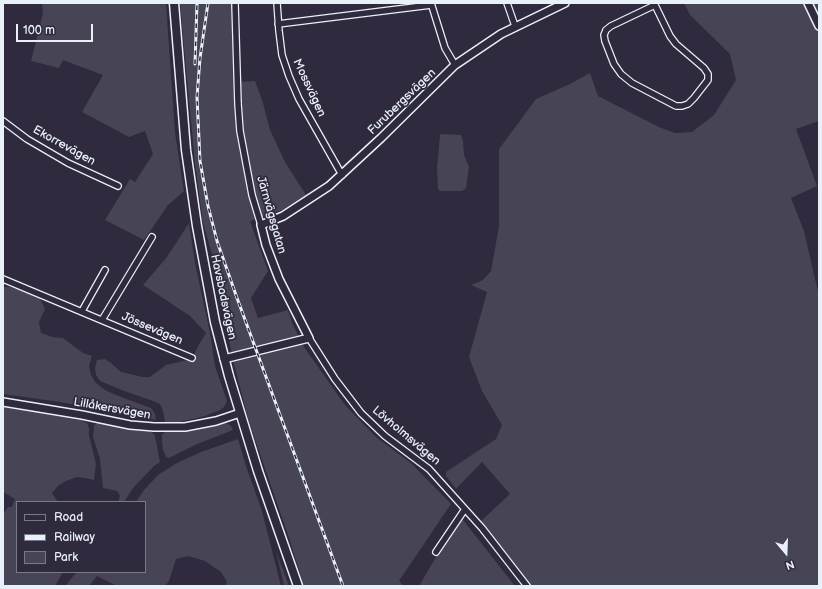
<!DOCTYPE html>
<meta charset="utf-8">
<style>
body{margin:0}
#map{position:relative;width:822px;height:589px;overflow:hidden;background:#2f2a3d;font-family:"Balsamiq Sans",sans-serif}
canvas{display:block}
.frame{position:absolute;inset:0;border:4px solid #e8f1f8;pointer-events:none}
.legend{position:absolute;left:16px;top:501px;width:130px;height:72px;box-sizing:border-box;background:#2f2a3d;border:1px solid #797a88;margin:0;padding:5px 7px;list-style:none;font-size:12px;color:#e8f1f8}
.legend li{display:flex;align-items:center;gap:8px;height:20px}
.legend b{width:20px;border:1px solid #797a88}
.north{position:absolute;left:766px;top:533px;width:40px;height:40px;-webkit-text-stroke:3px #2f2a3d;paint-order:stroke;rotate:161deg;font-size:11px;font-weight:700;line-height:16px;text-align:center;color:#e8f1f8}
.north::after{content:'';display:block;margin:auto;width:14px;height:18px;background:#e8f1f8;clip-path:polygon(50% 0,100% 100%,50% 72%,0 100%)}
.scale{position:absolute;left:16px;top:24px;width:77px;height:18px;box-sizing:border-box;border:2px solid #e8f1f8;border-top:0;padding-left:5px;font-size:12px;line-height:14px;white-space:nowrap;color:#e8f1f8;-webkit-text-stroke:3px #2f2a3d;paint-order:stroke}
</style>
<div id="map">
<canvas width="822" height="589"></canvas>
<div class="frame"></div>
<ul class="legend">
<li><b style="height:5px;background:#2f2a3d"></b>Road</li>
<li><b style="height:5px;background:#e8f1f8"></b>Railway</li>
<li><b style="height:11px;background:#464455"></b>Park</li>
</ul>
<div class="north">N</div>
<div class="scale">100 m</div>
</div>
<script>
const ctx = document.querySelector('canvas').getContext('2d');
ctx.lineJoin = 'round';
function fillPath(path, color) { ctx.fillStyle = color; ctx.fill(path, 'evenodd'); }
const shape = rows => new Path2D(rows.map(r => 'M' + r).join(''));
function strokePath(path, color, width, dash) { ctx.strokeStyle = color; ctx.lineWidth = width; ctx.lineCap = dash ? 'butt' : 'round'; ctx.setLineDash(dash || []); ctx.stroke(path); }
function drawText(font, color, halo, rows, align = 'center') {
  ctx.font = font + ' "Balsamiq Sans",sans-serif'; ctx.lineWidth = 3.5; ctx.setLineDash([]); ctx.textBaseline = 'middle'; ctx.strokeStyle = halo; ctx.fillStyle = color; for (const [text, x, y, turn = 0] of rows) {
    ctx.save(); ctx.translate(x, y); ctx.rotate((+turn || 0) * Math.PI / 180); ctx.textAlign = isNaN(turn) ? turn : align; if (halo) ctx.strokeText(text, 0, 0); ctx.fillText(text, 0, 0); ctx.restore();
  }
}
const green = shape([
 [42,3,166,3,175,133,184,191,168,205,144,240,105,220,130,179,135,182,153,154,145,131,129,137,82,112,103,75,63,60,59,68,31,61,43,13],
 [180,3,236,3,237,82,255,81,263,103,270,130,285,162,306,195,282,210,250,221,268,271,251,298,258,318,288,310,292,323,304,347,345,405,376,437,412,464,451,504,399,581,404,586,304,586,288,535,249,422,233,360,214,261,203,223,195,164],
 [684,3,819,3,819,121,796,129,817,186,791,198,804,231,819,296,819,586,531,586,481,521,510,494,482,462,456,489,446,476,446,472,496,439,502,425,482,391,469,357,487,292,471,285,483,280,491,271,499,226,499,149,536,99,570,84,590,73,598,96,659,127,675,133,692,132,714,115,736,80,730,54,690,15],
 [441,134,461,135,463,141,464,155,469,167,466,188,462,191,440,191,438,189,437,169,440,135],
 [189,223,195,263,210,333,215,366,227,401,224,407,220,410,205,416,180,422,165,422,163,411,160,404,153,401,124,391,100,381,96,375,95,368,97,360,105,359,111,363,121,372,143,377,150,377,166,365,188,360,194,355,198,346,206,333,190,316,143,285,167,257],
 [3,287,10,287,38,295,45,309,39,322,41,333,52,337,63,338,83,353,92,356,89,366,91,375,96,383,105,390,116,395,151,408,155,414,156,420,60,402,3,394],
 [3,407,80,420,87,423,89,428,89,435,96,464,94,480,85,478,77,477,66,481,58,486,52,493,58,502,17,502,17,572,63,572,55,586,3,586,3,514,8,507,12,507,15,499,3,492],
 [216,422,225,422,231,426,233,430,195,445,169,458,166,457,163,450,162,442,162,435,165,432,187,430],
 [98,423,147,430,153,433,155,436,160,462,154,466,133,488,124,502,118,502,120,496,117,491,103,488,100,459,93,437,94,425],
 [238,439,246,466,262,511,281,586,225,586,227,582,221,572,205,561,188,556,176,559,169,581,165,586,117,586,97,576,89,586,65,586,75,574,79,572,145,572,145,502,136,502,144,490,158,475,177,463,201,452],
 [460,516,515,586,419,586],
 [276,551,289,586,284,586]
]);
const minor = shape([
 [235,3,238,104,240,131,252,195,261,225],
 [277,3,279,31,282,55,289,76,299,99,342,175],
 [431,3,445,48,455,65],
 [507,3,515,26],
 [654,3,670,36,676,44,704,68,708,74,708,80,694,98,688,104,682,106,676,106,632,83,621,74,614,64,605,41,604,35,606,30,611,26,655,5],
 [278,24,431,5],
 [3,121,27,139,68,163,118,186],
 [3,279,192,358],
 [82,311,105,270],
 [102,320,152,237],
 [309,338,335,379,361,413,385,436,429,469,482,528,527,586],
 [436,552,465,509]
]);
const tertiary = shape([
 [808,3,819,26],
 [224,359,309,338,279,279,266,245,261,225,283,216,329,186,381,138,455,65,501,34,565,3],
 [3,402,82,415,130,425,154,427,185,427,216,421,240,413]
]);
const secondary = shape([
 [174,3,186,150,197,226,215,322,229,376,258,471,298,586]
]);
const rail = shape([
 [208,3,200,58,197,97,200,161,208,206,217,241,237,298,343,586],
 [195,64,197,3]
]);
const streetNames = [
 ["Mossvägen",309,88,65],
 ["Furubergsvägen",402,102,-44],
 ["Ekorrevägen",64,146,29],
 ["Järnvägsgatan",271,215,74],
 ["Havsbadsvägen",223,297,78],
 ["Jössevägen",152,329,23],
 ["Lillåkersvägen",112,409,10],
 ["Lövholmsvägen",406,436,40]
];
fillPath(green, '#464455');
strokePath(minor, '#e8f1f8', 8);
strokePath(tertiary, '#e8f1f8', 10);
strokePath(secondary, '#e8f1f8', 11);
strokePath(minor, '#2f2a3d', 5.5);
strokePath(tertiary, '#2f2a3d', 7);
strokePath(secondary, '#2f2a3d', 8);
strokePath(rail, '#e8f1f8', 3);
strokePath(rail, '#2f2a3d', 1.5, [4.5]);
drawText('12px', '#e8f1f8', '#2f2a3d', streetNames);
</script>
